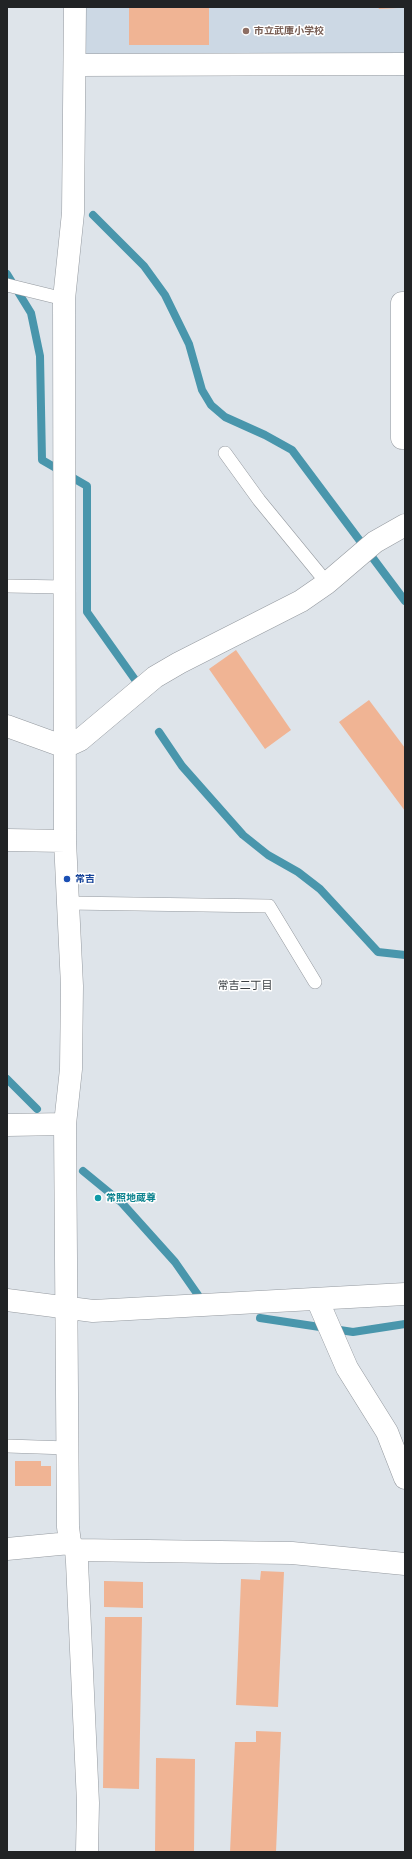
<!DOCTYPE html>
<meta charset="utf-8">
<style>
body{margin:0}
#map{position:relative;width:412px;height:1859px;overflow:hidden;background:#dee4ea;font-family:Mulish,sans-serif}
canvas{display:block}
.frame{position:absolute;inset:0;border:8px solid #212325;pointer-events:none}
</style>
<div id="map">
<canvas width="412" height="1859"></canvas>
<div class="frame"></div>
</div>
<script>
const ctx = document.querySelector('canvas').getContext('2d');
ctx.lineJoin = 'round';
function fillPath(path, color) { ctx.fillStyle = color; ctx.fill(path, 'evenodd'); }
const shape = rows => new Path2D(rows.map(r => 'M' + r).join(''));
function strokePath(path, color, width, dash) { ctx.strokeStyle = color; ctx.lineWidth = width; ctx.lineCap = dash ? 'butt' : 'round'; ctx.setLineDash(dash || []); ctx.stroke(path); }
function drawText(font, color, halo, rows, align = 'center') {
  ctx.font = font + ' Mulish,"Noto Sans JP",sans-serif'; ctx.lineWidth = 3; ctx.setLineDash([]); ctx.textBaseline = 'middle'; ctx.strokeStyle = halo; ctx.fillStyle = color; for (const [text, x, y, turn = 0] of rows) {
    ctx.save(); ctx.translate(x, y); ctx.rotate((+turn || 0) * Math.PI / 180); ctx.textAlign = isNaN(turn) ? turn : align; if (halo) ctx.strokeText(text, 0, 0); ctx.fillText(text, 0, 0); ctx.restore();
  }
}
const built = shape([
 [86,7,405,7,405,55,86,59]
]);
const stream = shape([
 [93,215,144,266,165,295,189,344,202,390,211,405,225,417,265,435,292,450,405,601],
 [7,274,31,313,40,356,42,460,87,486,87,612,136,681],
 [159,732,182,766,243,835,268,855,298,872,320,889,378,952,405,955],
 [7,1079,37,1109],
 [83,1171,122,1203,175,1262,198,1295],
 [260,1318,353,1332,405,1324]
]);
const building = shape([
 [129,7,209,7,209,45,129,45],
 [378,7,398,7,398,8,379,9],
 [236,650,291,730,265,749,209,669],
 [369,700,405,748,405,811,339,722],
 [15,1461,41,1461,41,1466,51,1466,51,1486,15,1486],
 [261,1571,284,1572,278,1707,236,1705,241,1579,260,1580],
 [104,1581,143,1582,143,1608,104,1607],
 [105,1617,142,1617,139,1789,103,1788],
 [256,1731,281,1732,276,1852,230,1852,235,1742,256,1742],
 [156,1758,195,1759,194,1852,155,1852]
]);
const lane = shape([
 [7,285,64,299],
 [225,453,259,500,327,583],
 [7,586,64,587],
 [68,903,269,906,315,982],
 [7,1446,68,1448]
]);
const street = shape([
 [75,7,73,213,64,299,65,841,72,986,71,1069,65,1124,68,1527,70,1543,76,1550,77,1562,88,1803,87,1852],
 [75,65,405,64],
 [405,303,402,303,402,438,405,438],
 [7,726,65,747,80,740,155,677,179,663,301,601,327,583,375,542,405,525],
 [7,840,65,841],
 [7,1125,65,1124],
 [317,1299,347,1368,387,1432,405,1478],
 [7,1300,93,1311,405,1294],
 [7,1549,70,1543],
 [76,1550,292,1553,405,1564]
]);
const markers = [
 [246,31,4,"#8d6e63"],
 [67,879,4,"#1a4fb4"],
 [98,1198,4,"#0f9aa8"]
];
const educationNames = [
 ["市立武庫小学校",254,31]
];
const transitNames = [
 ["常吉",75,879]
];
const cultureNames = [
 ["常照地蔵尊",106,1198]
];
const neighbourhoodNames = [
 ["常吉二丁目",245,986]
];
fillPath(built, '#ccd8e4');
strokePath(stream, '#4996ac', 8);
fillPath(building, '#f0b494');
strokePath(lane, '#94999f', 14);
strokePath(street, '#94999f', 23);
strokePath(lane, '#fff', 13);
strokePath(street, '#fff', 22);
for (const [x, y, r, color] of markers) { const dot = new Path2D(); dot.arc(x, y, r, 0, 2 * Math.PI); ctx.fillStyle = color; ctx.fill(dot); strokePath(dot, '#fff', 1.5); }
drawText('bold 10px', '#785e54', '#fff', educationNames, 'left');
drawText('bold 10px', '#164399', '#fff', transitNames, 'left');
drawText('bold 10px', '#0d838f', '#fff', cultureNames, 'left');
drawText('11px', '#3a3f43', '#fff', neighbourhoodNames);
</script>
